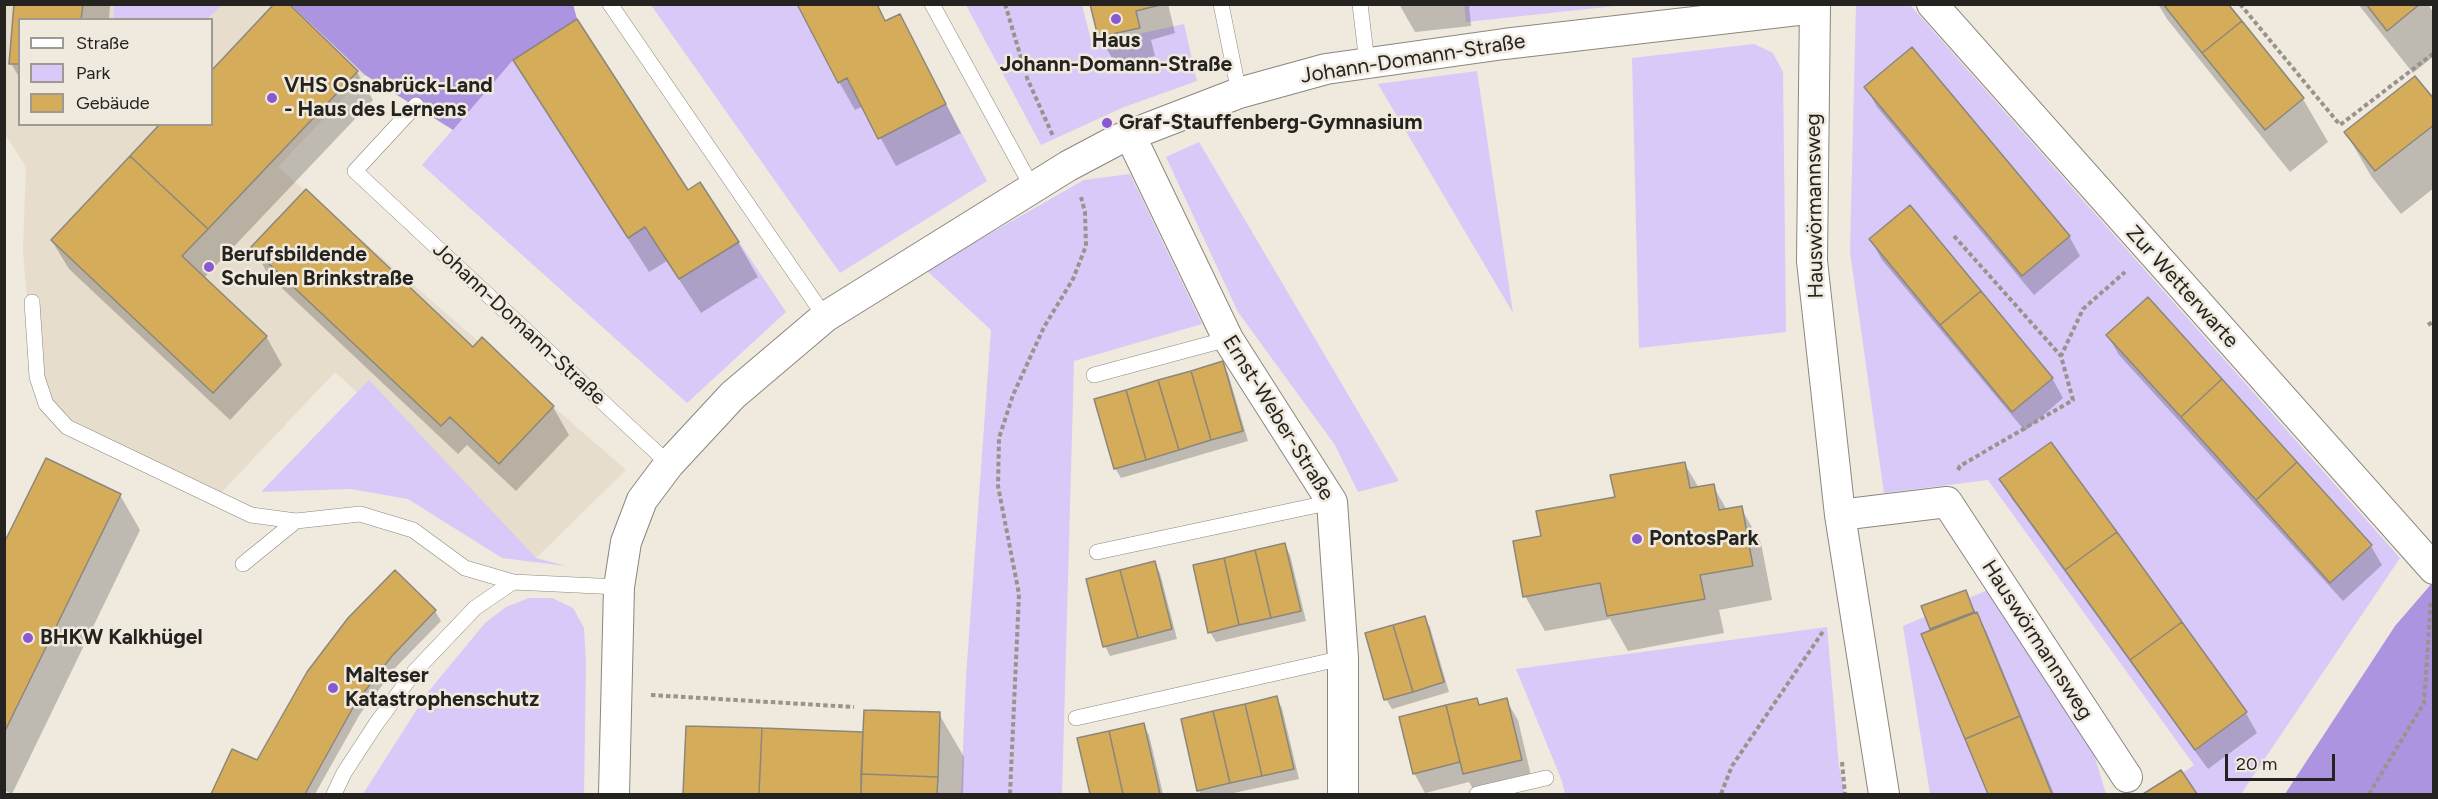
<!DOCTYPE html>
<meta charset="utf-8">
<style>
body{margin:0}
#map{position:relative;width:2438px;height:799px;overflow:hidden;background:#efe9de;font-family:Figtree,sans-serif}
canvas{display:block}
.frame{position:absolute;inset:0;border:6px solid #25231f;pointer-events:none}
.legend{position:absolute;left:18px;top:18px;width:195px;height:108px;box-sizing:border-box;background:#efe9de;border:2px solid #9e9a92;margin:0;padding:8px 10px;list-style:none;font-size:18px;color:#25231f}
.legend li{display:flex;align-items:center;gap:12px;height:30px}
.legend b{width:30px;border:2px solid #9e9a92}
.scale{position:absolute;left:2225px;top:754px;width:110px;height:27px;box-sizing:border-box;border:3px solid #25231f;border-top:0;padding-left:8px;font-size:18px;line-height:21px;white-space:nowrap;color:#25231f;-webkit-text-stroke:4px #efe9de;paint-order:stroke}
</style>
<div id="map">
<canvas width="2438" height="799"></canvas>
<div class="frame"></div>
<ul class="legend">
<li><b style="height:8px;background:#fff"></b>Straße</li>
<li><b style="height:16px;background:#d8c9f8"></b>Park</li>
<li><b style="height:16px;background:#d5ac59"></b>Gebäude</li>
</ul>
<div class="scale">20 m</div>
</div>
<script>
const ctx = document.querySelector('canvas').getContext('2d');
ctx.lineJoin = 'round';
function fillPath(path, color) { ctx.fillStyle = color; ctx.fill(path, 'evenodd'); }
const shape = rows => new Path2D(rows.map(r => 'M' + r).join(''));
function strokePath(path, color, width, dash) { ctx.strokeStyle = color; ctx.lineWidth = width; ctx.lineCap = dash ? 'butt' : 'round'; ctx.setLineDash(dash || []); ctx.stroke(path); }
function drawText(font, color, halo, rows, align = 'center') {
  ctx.font = font + ' Figtree,sans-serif'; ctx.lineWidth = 5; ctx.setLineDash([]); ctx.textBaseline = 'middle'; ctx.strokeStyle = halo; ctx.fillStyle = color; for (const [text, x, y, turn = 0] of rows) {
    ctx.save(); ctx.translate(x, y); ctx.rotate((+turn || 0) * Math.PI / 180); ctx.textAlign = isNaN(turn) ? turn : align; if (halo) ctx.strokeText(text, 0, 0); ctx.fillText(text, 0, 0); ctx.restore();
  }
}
const built = shape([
 [4,5,114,5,113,19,20,20,20,124,105,126,212,124,212,20,207,19,222,5,291,5,365,75,278,167,626,470,536,558,335,372,219,495,55,411,33,374,23,251,26,167,5,134]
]);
const green = shape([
 [1464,4,1625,4,1625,5,1466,22],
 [114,5,114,4,222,5,207,19,113,19],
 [651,5,797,5,837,83,847,78,878,139,946,104,987,181,840,273],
 [966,5,1082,5,1092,44,1184,24,1197,81,1124,107,1041,145],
 [1856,5,1910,5,2400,558,2241,794,2153,794,2194,765,1988,480,1884,493,1850,252],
 [1754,44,1773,53,1783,72,1786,332,1639,348,1632,58],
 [513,60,628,237,645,227,680,279,739,242,786,312,687,403,422,165],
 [1477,71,1513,313,1378,84],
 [1199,142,1399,481,1358,492,1335,445,1238,312,1166,157],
 [1130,174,1202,324,1074,361,1062,794,961,794,966,677,991,330,926,270,1084,180],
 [369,380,536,558,566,566,502,558,408,499,351,489,261,492],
 [1990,589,2092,748,2106,794,1930,794,1903,626],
 [529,598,552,598,573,608,584,628,586,662,584,794,363,794,428,692,485,623,506,607],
 [1827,627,1839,766,1845,794,1565,794,1562,781,1516,669]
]);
const forest = shape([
 [573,4,577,19,513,60,453,130,365,75,291,5],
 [2433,582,2433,794,2285,794,2395,626]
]);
const shadow = shape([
 [16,4,110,4,109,20,20,20,20,79,11,63],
 [276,4,357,72,373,100,204,278,266,336,282,365,230,420,69,269,52,241,212,124,212,73],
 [877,4,886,22,915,44,961,133,896,166,863,106,855,110,839,82],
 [1092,4,1168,4,1175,33,1151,40,1155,56,1116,65,1100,37],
 [1399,4,1469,4,1471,26,1415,32],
 [2158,4,2226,4,2303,99,2328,142,2290,172,2167,19],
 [2358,4,2428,4,2434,14,2434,56,2413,73],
 [515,61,687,192,738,242,758,277,701,313,667,261,649,272],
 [1866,87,2069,236,2080,256,2034,295,1877,107],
 [2434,102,2434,188,2401,214,2371,176,2346,133],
 [1871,240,2052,378,2063,398,2025,431,1882,260],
 [253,248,473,349,553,407,569,435,516,491,467,445,458,454,269,276],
 [2108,336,2371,546,2382,565,2343,601,2119,355],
 [1222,363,1228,373,1248,441,1121,478,1115,468],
 [1684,463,1699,488,1713,486,1727,510,1741,508,1761,543,1772,600,1719,610,1724,633,1628,651,1610,619,1545,631,1525,596,1542,538],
 [2001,480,2246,713,2257,733,2208,769,2012,499],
 [120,495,140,530,12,794,4,790,4,547],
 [1285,545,1290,555,1306,621,1216,642,1210,632],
 [1154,563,1160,573,1177,639,1110,656,1105,646],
 [395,573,435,611,441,621,397,666,360,714,315,794,212,794,232,751,257,762],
 [1965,592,1987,633,2054,794,1989,794,1923,635,1932,631,1931,628],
 [1424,618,1430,627,1449,692,1392,709,1386,699],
 [1276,698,1282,708,1299,779,1229,794,1201,794,1199,790],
 [1476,699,1480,706,1506,700,1518,720,1532,780,1476,794,1469,782,1425,793,1414,773,1401,718],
 [939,714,964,757,963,794,685,794,687,727,864,733],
 [1143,725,1149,735,1163,794,1092,794,1079,739],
 [2180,772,2195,794,2146,794]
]);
const building = shape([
 [14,4,83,4,81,20,20,20,20,64,9,64,14,4],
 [274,4,289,4,358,71,208,229,130,156,160,124,212,124,212,70,274,4],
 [797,4,877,4,885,21,900,14,946,104,878,139,847,78,838,83,797,4],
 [1090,4,1160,4,1160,5,1136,11,1140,28,1098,37,1090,4],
 [2163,4,2228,4,2242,21,2202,53,2163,4],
 [2366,4,2420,4,2387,31,2366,4],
 [577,19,688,190,700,182,739,242,679,279,645,227,628,238,513,60,577,19],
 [2242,21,2304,98,2265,130,2202,53,2242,21],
 [1912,47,2070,236,2022,276,1864,87,1912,47],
 [2415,76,2434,99,2434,125,2375,171,2344,132,2415,76],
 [130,156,208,229,182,256,267,336,213,393,51,240,130,156],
 [306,189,473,347,482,337,554,406,499,464,450,417,441,426,251,247,306,189],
 [1910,205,1981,291,1940,325,1869,239,1910,205],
 [1981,291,2053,378,2012,412,1940,325,1981,291],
 [2148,297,2222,379,2181,417,2106,335,2148,297],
 [1223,361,1243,431,1211,440,1191,371,1223,361],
 [1191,371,1211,440,1179,450,1158,380,1191,371],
 [2222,379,2297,462,2256,500,2181,417,2222,379],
 [1158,380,1179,450,1146,460,1126,390,1158,380],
 [1126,390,1146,460,1114,469,1094,399,1126,390],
 [2051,442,2117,532,2065,570,1999,479,2051,442],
 [46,458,121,494,4,733,4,543,46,458],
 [1685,462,1690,488,1714,484,1719,510,1742,506,1753,566,1700,575,1705,599,1607,616,1600,583,1523,597,1513,541,1541,536,1536,511,1615,497,1610,475,1685,462],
 [2297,462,2372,545,2330,583,2256,500,2297,462],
 [2117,532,2182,622,2130,660,2065,570,2117,532],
 [1285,543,1301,611,1271,618,1255,550,1285,543],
 [1255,550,1271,618,1239,625,1224,558,1255,550],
 [1224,558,1239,625,1208,633,1193,565,1224,558],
 [1155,561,1172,629,1138,638,1120,570,1155,561],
 [395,570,436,610,392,656,355,704,305,794,211,794,232,749,257,760,307,672,348,618,395,570],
 [1120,570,1138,638,1103,647,1086,579,1120,570],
 [1966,590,1974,612,1930,629,1921,606,1966,590],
 [1977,612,2020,716,1965,739,1921,634,1977,612],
 [1425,616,1444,682,1413,692,1393,625,1425,616],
 [2182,622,2247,712,2195,750,2130,660,2182,622],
 [1393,625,1413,692,1384,700,1365,633,1393,625],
 [1277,696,1294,769,1262,776,1245,704,1277,696],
 [1477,698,1479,705,1507,698,1522,760,1463,774,1446,705,1477,698],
 [1245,704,1262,776,1230,783,1213,711,1245,704],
 [1446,705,1460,762,1413,774,1399,717,1446,705],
 [864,710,940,712,938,777,861,774,864,710],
 [1213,711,1230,783,1197,791,1181,719,1213,711],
 [2020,716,2052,794,1988,794,1965,739,2020,716],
 [1144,723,1160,794,1123,794,1109,731,1144,723],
 [686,726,762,728,759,794,683,794,686,726],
 [762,728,863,732,861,794,759,794,762,728],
 [1109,731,1123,794,1090,794,1077,738,1109,731],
 [2181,770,2197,794,2143,794,2181,770],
 [861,774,938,777,937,794,861,794,861,774]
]);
const path = shape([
 [1005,4,1027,78,1053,136],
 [2240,4,2340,125,2434,53],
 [1954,236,2061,356],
 [2428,325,2434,321],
 [1958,470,1960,466,2073,400,2061,356,2083,309,2125,272],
 [651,695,854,707],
 [1842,762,1845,794],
 [1010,794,1019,594,998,486,999,438,1013,395,1044,327,1073,279,1086,246,1085,212,1081,197],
 [1721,794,1732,766,1824,630],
 [2369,794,2424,703,2431,600]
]);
const lane = shape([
 [610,4,825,317],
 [932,4,1032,187],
 [1221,4,1239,93],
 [1360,4,1367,63],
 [416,105,355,171,669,464],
 [32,302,37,377,46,404,67,427,251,515,296,521,360,514,413,530,465,568,513,582,619,587],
 [1094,375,1228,339],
 [1097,552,1332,502],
 [243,564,296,521],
 [1076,718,1343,658],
 [334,794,344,773,376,724,415,671,475,608,513,582],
 [1477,794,1546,778]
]);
const street = shape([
 [1815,4,1812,261,1840,515,1884,794],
 [1932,4,2434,569],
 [1130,135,1228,339,1332,502,1343,658,1343,794],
 [1840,515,1947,502,2127,777],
 [614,794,619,587,626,542,642,500,669,464,733,395,825,317,1068,166,1117,140,1239,93,1326,69,1504,44,1815,8]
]);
const markers = [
 [1116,19,6,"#8959d2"],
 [272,98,6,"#8959d2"],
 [1107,123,6,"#8959d2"],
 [209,267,6,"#8959d2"],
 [1637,539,6,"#8959d2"],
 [28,638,6,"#8959d2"],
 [333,688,6,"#8959d2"]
];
const poiNames = [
 ["Haus",1116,41,"center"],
 ["Johann-Domann-Straße",1116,65,"center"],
 ["VHS Osnabrück-Land",284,86],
 ["- Haus des Lernens",284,110],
 ["Graf-Stauffenberg-Gymnasium",1119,123],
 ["Berufsbildende",221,255],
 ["Schulen Brinkstraße",221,279],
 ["PontosPark",1649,539],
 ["BHKW Kalkhügel",40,638],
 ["Malteser",345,676],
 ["Katastrophenschutz",345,700]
];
const streetNames = [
 ["Johann-Domann-Straße",1413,59,-9],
 ["Hauswörmannsweg",1815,206,-91],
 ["Zur Wetterwarte",2182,287,48],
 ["Johann-Domann-Straße",519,324,43],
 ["Ernst-Weber-Straße",1278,418,58],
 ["Hauswörmannsweg",2037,640,57]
];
fillPath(built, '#e6ddcc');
fillPath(green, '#d8c9f8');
fillPath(forest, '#ad94e0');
fillPath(shadow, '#0003');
fillPath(building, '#d5ac59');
strokePath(building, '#8c877d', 1.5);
strokePath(lane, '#8c877d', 16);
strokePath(street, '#8c877d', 32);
strokePath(path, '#98948c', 4, [4.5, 3]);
strokePath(lane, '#fff', 15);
strokePath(street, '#fff', 30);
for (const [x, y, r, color] of markers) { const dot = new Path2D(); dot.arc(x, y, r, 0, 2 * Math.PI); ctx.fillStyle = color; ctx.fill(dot); strokePath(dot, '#efe9de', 2); }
drawText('bold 21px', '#25231f', '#efe9de', poiNames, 'left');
drawText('21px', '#25231f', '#efe9de', streetNames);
</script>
